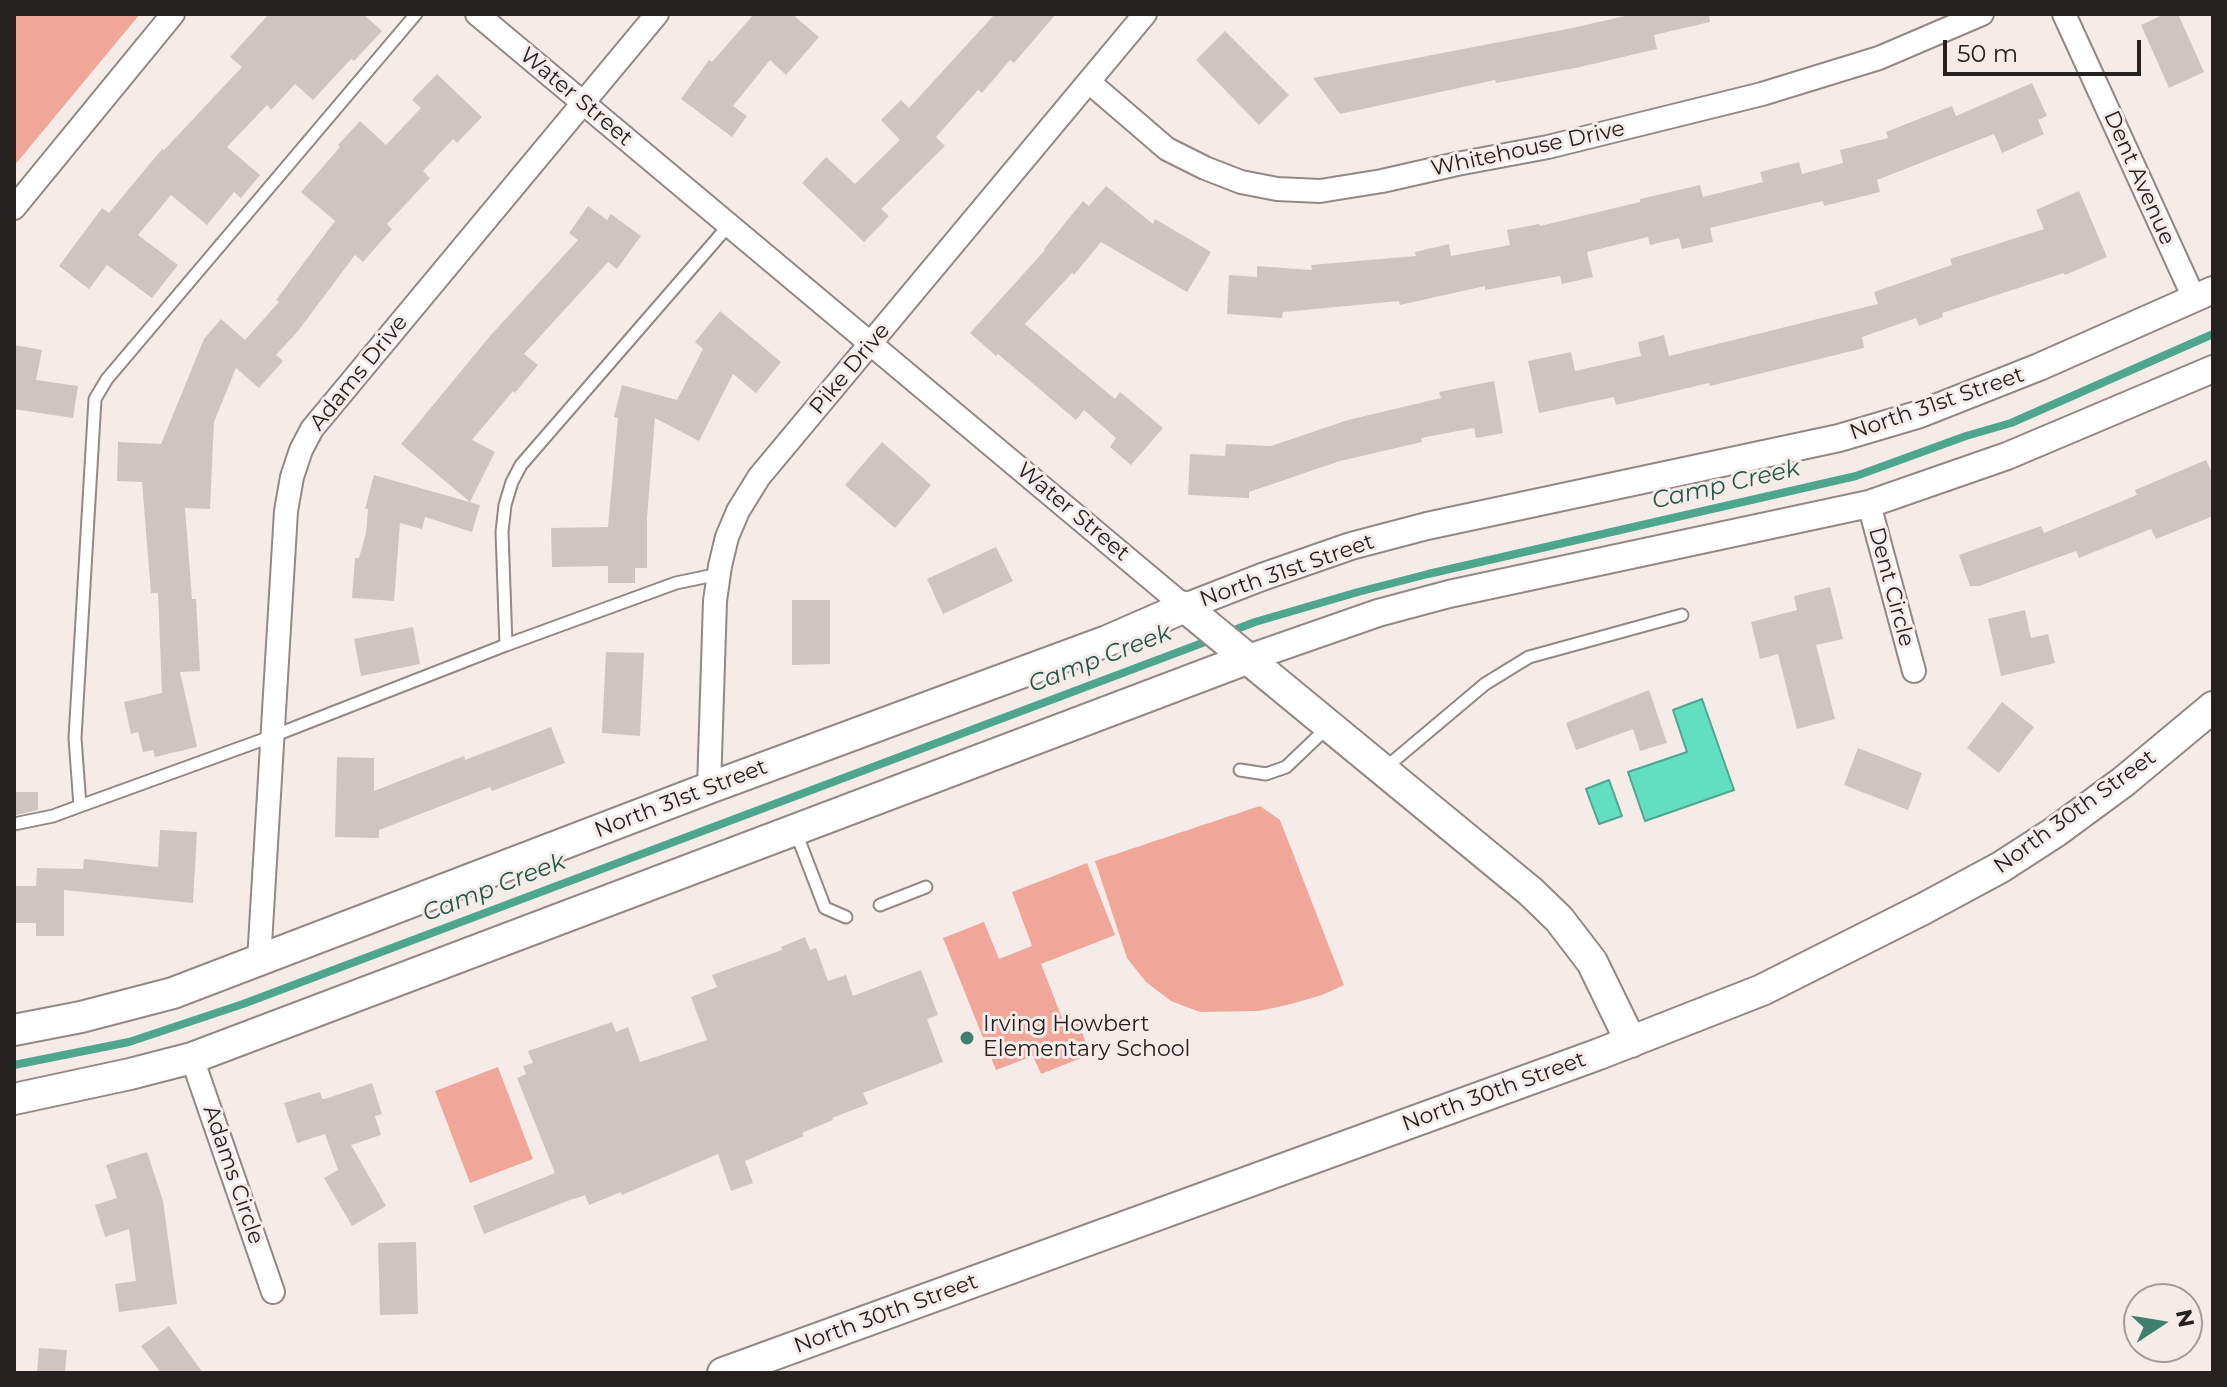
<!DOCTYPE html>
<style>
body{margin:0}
#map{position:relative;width:2227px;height:1387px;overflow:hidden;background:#f5ecea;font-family:Montserrat,sans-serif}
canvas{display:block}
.frame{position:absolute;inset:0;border:16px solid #242120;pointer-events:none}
.north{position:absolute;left:2123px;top:1283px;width:80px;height:80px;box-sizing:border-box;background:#f5ecea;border:2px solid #a19b99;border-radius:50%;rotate:78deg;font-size:22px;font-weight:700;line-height:32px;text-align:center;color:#242120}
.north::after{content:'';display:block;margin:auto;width:28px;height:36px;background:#3f7f6e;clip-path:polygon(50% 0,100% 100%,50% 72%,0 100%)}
.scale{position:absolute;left:1943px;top:40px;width:198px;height:36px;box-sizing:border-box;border:4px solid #242120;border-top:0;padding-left:10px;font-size:24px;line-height:28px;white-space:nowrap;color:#242120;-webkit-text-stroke:6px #f5ecea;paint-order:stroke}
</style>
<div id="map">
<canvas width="2227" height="1387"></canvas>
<div class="frame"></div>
<div class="north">N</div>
<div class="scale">50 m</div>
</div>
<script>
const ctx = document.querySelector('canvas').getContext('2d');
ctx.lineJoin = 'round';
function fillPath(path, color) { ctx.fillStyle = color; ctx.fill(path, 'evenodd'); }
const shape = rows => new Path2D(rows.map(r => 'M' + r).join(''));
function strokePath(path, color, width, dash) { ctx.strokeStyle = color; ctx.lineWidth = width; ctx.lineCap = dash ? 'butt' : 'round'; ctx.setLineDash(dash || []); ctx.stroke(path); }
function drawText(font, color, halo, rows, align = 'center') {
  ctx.font = font + ' Montserrat,sans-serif'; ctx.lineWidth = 6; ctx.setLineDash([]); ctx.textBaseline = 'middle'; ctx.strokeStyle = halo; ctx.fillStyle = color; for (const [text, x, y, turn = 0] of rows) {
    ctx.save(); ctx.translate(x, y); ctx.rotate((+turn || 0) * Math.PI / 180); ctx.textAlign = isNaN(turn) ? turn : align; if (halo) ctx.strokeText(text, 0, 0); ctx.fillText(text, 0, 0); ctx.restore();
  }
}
const green = shape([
 [14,14,140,14,14,166],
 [1260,806,1280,820,1344,985,1322,995,1291,1004,1259,1011,1200,1012,1171,1001,1146,982,1127,958,1095,861],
 [1087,863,1115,935,1041,964,1066,1028,1078,1023,1091,1054,1041,1074,1033,1056,996,1070,943,938,984,922,999,959,1032,946,1012,892],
 [498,1067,533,1159,470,1183,435,1091]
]);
const water = shape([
 [1702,699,1734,790,1645,821,1628,772,1687,752,1673,710,1702,699],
 [1609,780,1622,816,1599,824,1586,789,1609,780]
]);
const stream = shape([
 [1229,632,1255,622,1358,592,1428,574,1856,476,1966,436,2011,423,2213,334],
 [14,1065,129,1042,243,1004,1213,639]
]);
const building = shape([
 [269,14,363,14,382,31,354,61,351,59,313,100,295,84,271,110,267,105,227,147,260,175,241,198,234,192,207,225,171,195,138,235,178,265,152,298,107,265,89,289,59,266,102,208,109,213,162,149,164,150,242,67,230,57],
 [754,14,792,14,819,37,786,75,770,60,733,106,747,116,732,137,681,99,709,60,712,62],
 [995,14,1056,14,1014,63,1010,60,982,93,978,90,936,137,945,146,881,209,889,216,864,242,802,183,826,157,855,184,900,140,881,120,901,100,909,108],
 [1634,14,1709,14,1710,22,1654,35,1657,49,1580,67,1496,83,1495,80,1340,114,1313,78,1572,28],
 [2165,14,2178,14,2204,72,2169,88,2141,25],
 [1225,31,1289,95,1259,125,1196,60],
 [437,74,482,117,457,143,453,139,423,171,430,178,387,224,392,229,363,262,355,255,298,331,276,355,283,361,259,388,236,368,214,422,210,509,185,508,192,599,196,599,200,671,180,672,197,747,155,757,153,750,143,752,138,732,131,734,124,702,162,693,158,593,151,593,142,482,117,481,118,442,161,444,204,339,221,319,245,340,279,302,276,300,335,221,301,192,340,147,338,145,360,121,386,145,421,108,412,100],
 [2032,83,2047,116,2038,120,2044,134,2002,153,1994,134,1877,180,1880,192,1824,206,1823,201,1710,228,1713,242,1682,249,1679,238,1650,245,1648,237,1587,252,1593,277,1562,284,1560,276,1485,290,1485,286,1400,305,1399,301,1283,312,1282,318,1227,314,1229,275,1257,277,1257,266,1312,270,1311,265,1416,256,1415,252,1449,244,1451,256,1510,245,1507,230,1539,224,1540,226,1640,202,1640,199,1700,185,1703,197,1763,182,1760,172,1799,162,1802,174,1843,163,1840,150,1888,138,1886,132,1952,106,1956,116],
 [1106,186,1153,224,1155,219,1211,252,1187,292,1101,242,1074,275,1072,273,1025,324,1115,399,1120,392,1163,428,1131,465,1110,447,1116,438,1084,410,1076,420,998,354,996,356,970,333,1045,250,1044,249,1083,201,1089,206],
 [2079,191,2107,257,2065,275,2064,273,1942,313,1943,317,1919,326,1916,318,1862,337,1864,348,1710,386,1709,383,1616,405,1614,397,1539,413,1528,361,1571,352,1575,371,1641,356,1638,342,1664,335,1669,356,1878,304,1874,292,1952,265,1950,259,2044,229,2036,210],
 [588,206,607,220,611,214,641,236,617,269,608,262,524,354,538,365,515,393,513,391,472,440,495,452,470,502,401,444,490,336,578,240,569,233],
 [720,311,781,362,756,393,733,374,699,441,655,418,647,518,647,568,635,568,635,583,608,583,608,566,552,567,551,528,608,527,618,418,614,417,622,385,677,400,703,349,695,342],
 [14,345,42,350,36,380,78,386,73,418,14,409],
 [1494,381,1503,433,1476,438,1474,428,1421,438,1422,442,1340,461,1249,492,1249,498,1188,495,1190,454,1225,456,1226,444,1271,446,1348,420,1441,398,1439,392],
 [882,442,931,485,895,528,845,485],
 [2206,460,2213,475,2213,516,2156,539,2151,529,2079,558,2076,551,1979,586,1970,586,1959,555,2041,526,2044,533,2137,495,2135,490],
 [374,475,480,505,472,532,425,517,422,529,400,523,394,601,352,598,355,558,359,558,366,533,368,509,365,509],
 [996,547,1013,581,943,614,927,579],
 [1830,587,1843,639,1816,645,1835,719,1797,729,1778,654,1760,659,1751,622,1797,610,1794,596],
 [792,600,830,600,830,664,792,665],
 [2025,610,2031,638,2048,634,2055,663,2001,676,1988,619],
 [413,627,420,664,361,676,354,639],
 [606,652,644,653,640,736,602,733],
 [1649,690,1667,743,1640,751,1633,729,1576,750,1566,723],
 [2002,702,2034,727,1999,773,1967,748],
 [551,727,565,763,492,791,490,787,379,830,379,838,335,837,337,757,374,758,374,791,464,756,465,760],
 [1858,748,1922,773,1908,810,1844,785],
 [16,792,38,792,38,810,16,815],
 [160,830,197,832,193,903,64,890,64,936,36,936,36,923,14,923,14,886,36,886,37,868,83,869,84,859,158,867],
 [805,937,810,950,816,948,828,981,846,975,853,996,921,970,938,1015,927,1019,943,1062,863,1093,868,1104,832,1118,833,1120,802,1133,804,1136,745,1161,753,1183,731,1191,718,1154,622,1195,621,1192,589,1205,585,1195,575,1199,575,1198,484,1234,473,1206,555,1173,517,1078,526,1074,523,1066,533,1063,528,1051,612,1022,616,1032,628,1027,640,1062,707,1040,691,997,717,987,712,975,782,950,781,947],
 [372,1083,382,1114,375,1116,381,1135,351,1145,386,1206,352,1226,324,1178,338,1170,325,1134,297,1143,284,1103,320,1092,322,1099,325,1099],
 [147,1152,163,1201,177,1304,119,1312,115,1284,136,1281,129,1229,105,1237,95,1205,117,1198,106,1165],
 [416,1242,418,1314,380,1315,378,1243],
 [169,1326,203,1373,161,1373,141,1346],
 [39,1348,67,1350,65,1373,37,1373]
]);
const service = shape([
 [506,645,502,532,505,505,512,482,521,465,729,225],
 [1384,769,1485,684,1529,657,1682,615],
 [1240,770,1266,774,1286,767,1329,726],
 [80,806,75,738,95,399,107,379,416,14],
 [14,824,53,816,80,806,273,736,506,645,676,583,719,574],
 [795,830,825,908,846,917],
 [880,905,926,887]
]);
const minor = shape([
 [477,14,1185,607],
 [2064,14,2194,298],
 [1089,82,1167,149,1205,168,1241,182,1277,189,1320,191,1382,181,1457,164,1548,147,1762,94,1879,58,1982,14],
 [14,208,173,14],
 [1869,504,1914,671],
 [709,788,715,601,720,566,727,537,738,511,759,477,1145,14],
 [259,961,286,511,292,477,301,450,312,429,657,14],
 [192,1058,273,1292]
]);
const tertiary = shape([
 [1185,607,1262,577,1351,546,1427,526,1839,438,1920,414,2039,367,2213,290],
 [1249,658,1378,613,1449,594,1869,504,2007,456,2213,369]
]);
const secondary = shape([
 [14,1030,81,1017,173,993,709,788,1107,641,1185,607,1530,891,1559,919,1592,962,1631,1042],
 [14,1099,130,1074,192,1058,1249,658],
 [723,1373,1599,1054,1762,990,1923,909,2001,867,2055,832,2123,782,2213,707]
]);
const markers = [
 [967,1038,8,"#3f7f6e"]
];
const streetNames = [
 ["Water Street",576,97,40],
 ["Whitehouse Drive",1528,149,-12],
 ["Dent Avenue",2139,178,66],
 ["Pike Drive",850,369,-50],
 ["Adams Drive",359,373,-51],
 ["North 31st Street",1937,404,-19],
 ["Water Street",1073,512,40],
 ["North 31st Street",1287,571,-19],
 ["Dent Circle",1891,587,75],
 ["North 31st Street",681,799,-21],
 ["North 30th Street",2075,812,-36],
 ["North 30th Street",1494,1092,-20],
 ["Adams Circle",233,1175,71],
 ["North 30th Street",886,1314,-20]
];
const poiNames = [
 ["Irving Howbert",983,1025],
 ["Elementary School",983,1050]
];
const waterNames = [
 ["Camp Creek",1726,485,-13],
 ["Camp Creek",1100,659,-21],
 ["Camp Creek",494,888,-21]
];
fillPath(green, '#f0a799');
fillPath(water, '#62dfbf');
strokePath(water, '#4fa68f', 2);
strokePath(stream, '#4fa68f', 8);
fillPath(building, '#cec5c3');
strokePath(service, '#928987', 15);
strokePath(minor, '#928987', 26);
strokePath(tertiary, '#928987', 30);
strokePath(secondary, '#928987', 34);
strokePath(service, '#fff', 11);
strokePath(minor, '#fff', 22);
strokePath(tertiary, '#fff', 26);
strokePath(secondary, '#fff', 30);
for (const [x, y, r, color] of markers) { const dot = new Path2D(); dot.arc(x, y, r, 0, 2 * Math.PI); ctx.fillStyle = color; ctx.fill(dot); strokePath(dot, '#f5ecea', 3); }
drawText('22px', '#242120', '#f5ecea', streetNames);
drawText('22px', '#242120', '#f5ecea', poiNames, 'left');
drawText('italic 24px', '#225749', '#f5ecea', waterNames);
</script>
